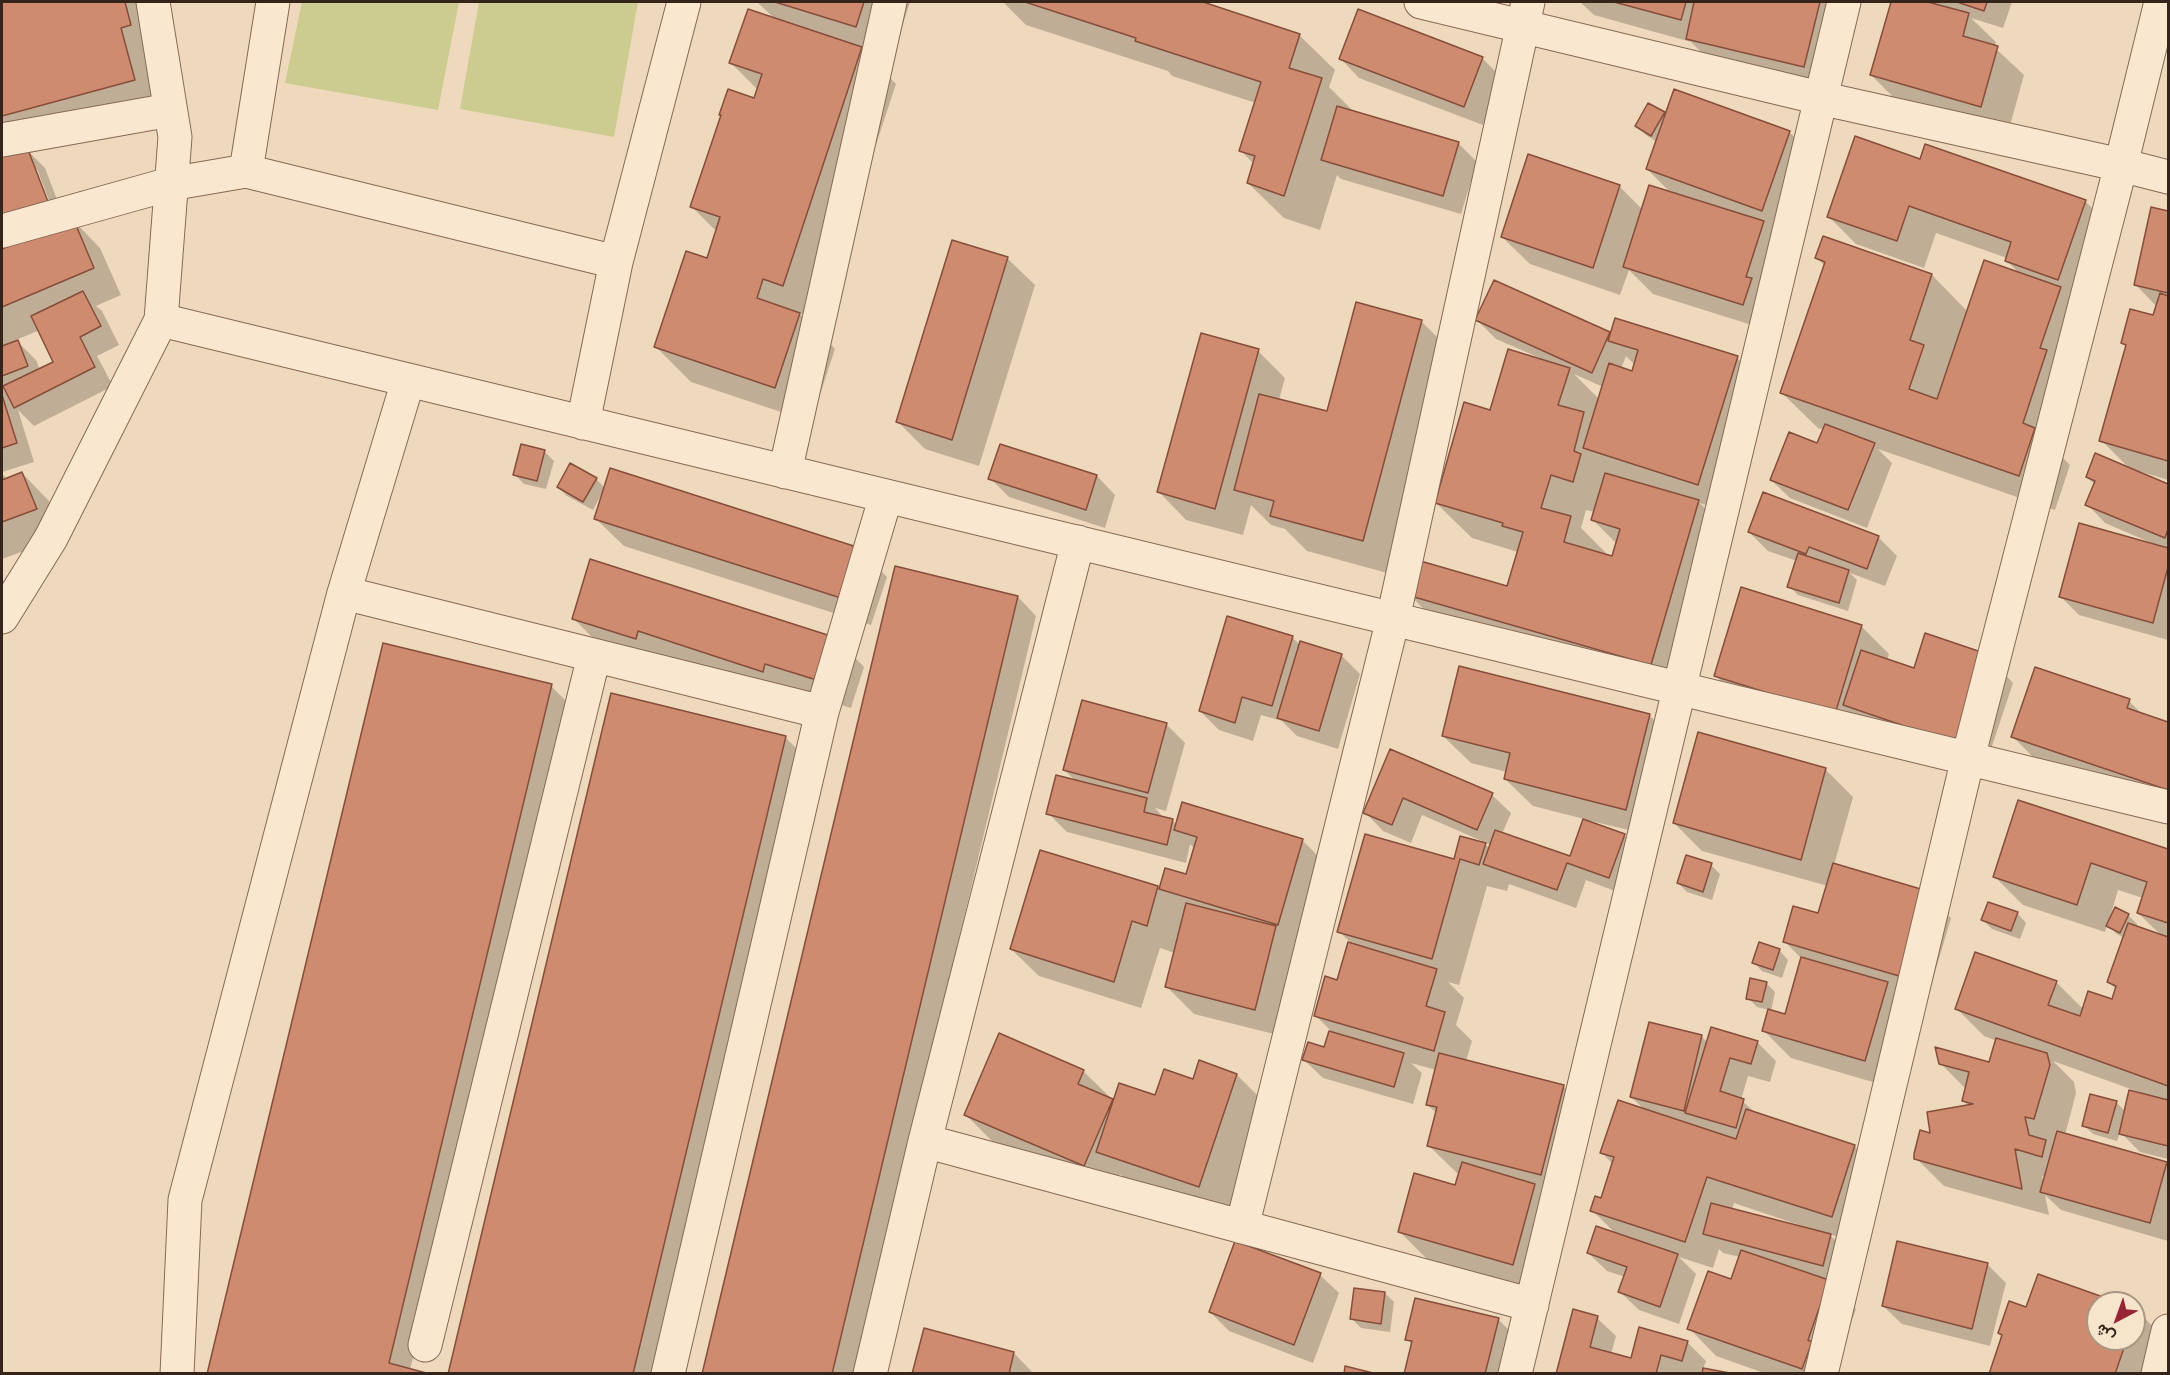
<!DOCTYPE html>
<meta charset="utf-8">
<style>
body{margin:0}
#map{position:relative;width:2170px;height:1375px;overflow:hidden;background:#efd9bc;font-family:Spectral,Vazirmatn,serif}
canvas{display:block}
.frame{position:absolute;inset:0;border:3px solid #35241a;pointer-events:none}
.north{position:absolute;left:2086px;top:1291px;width:60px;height:60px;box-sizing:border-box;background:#f6e4cb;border:2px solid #a99784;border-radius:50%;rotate:221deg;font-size:16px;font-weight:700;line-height:24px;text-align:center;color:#35241a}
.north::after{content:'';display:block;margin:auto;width:21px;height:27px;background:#972434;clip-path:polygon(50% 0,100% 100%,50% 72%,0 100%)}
</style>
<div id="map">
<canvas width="2170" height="1375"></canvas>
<div class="frame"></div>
<div class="north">ش</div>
</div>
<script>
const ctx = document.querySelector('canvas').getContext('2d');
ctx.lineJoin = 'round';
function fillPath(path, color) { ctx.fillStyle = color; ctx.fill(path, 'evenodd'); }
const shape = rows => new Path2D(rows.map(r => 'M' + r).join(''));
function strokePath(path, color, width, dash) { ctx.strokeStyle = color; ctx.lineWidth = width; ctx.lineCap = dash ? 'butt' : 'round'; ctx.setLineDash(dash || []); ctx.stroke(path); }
const green = shape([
 [302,2,459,2,438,110,285,83],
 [479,2,638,2,614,137,460,109]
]);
const shadow = shape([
 [2,2,149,2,169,115,30,153,45,168,66,223,73,220,100,248,121,295,96,306,102,311,119,345,97,356,113,386,34,426,18,410,34,462,2,472,2,159,24,150,2,127],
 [34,169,37,169,54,214,51,215],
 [40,330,55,362,40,370,36,360,16,340],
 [757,2,910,2,891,62,866,54,896,84,818,320,799,313,835,349,811,422,691,382,656,347,708,260,717,232,692,207,755,100,758,90,731,63,775,19],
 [1003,2,1198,2,1299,35,1335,70,1329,87,1354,112,1458,143,1477,162,1461,214,1341,179,1337,175,1320,230,1284,218,1248,183,1254,164,1241,151,1256,103,1172,76,1168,71,1026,25],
 [1580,2,1844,2,1831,94,1715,66,1691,42,1594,15],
 [1892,2,2012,2,2003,28,1971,18,1996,42,1994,47,2024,75,2008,133,1899,103,1871,75],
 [1482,58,1501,77,1483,125,1359,78,1341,59],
 [1649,105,1666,115,1789,132,1817,159,1789,237,1772,231,1791,250,1771,331,1653,294,1629,270,1620,295,1530,264,1502,237,1619,186,1643,210,1672,194,1647,169,1657,142,1646,135,1637,126],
 [1921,161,2085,201,2113,229,2076,381,2082,387,2059,454,2070,465,2055,510,1878,449,1892,463,1867,528,1790,498,1771,480,1818,445,1824,430,1818,428,1782,393,1825,266,1817,258,1824,238,1932,275,1968,312,2020,274,2006,260,2007,258,1936,233,1924,268,1856,244,1828,216],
 [2152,209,2168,213,2168,480,2139,471,2138,473,2168,486,2168,640,2079,615,2060,596,2154,544,2105,523,2087,504,2095,485,2087,477,2130,469,2101,440,2127,347,2122,342,2154,317,2157,307,2135,284],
 [1007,258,1035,285,979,466,925,449,898,422],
 [1494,282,1611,336,1737,358,1765,385,1725,511,1700,503,1733,537,1687,700,1444,630,1409,594,1508,588,1518,552,1472,538,1436,503,1491,412,1540,358,1496,339,1477,320],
 [1626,356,1635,365,1633,373,1621,369],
 [1574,374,1603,387,1599,399],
 [1586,510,1595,512,1593,520,1617,544,1613,558,1605,556,1606,553,1581,528],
 [1421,321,1457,357,1398,576,1307,551,1285,529,1271,525,1251,505,1243,535,1186,520,1159,492,1258,351,1285,378,1279,400,1328,413],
 [1001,445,1097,476,1115,495,1105,528,1009,497,990,478],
 [545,452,554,461,546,489,524,484,515,475],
 [22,473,49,501,63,537,2,559,2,474,7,479],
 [596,479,605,488,859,549,887,577,871,625,624,546,596,519,603,491,593,510,567,496,558,487],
 [1749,532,1878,537,1897,556,1885,586,1850,573,1857,580,1848,611,1798,595,1789,586,1797,561,1768,551],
 [1018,597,1036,616,855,1374,703,1374],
 [573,618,837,639,864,667,851,708,792,690,601,646],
 [1861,626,1889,654,1887,660,1915,670,1986,655,2013,683,1984,770,1743,703,1716,676],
 [1292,637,1300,645,1301,643,1342,656,1360,674,1338,749,1297,736,1282,721,1261,715,1253,741,1219,730,1200,711],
 [551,686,570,705,410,1370,209,1374],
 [2129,701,2143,715,2168,723,2168,808,2040,764,2013,737],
 [1649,715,1676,743,1653,836,1591,821,1590,823,1624,835,1643,854,1628,896,1586,880,1576,908,1509,884,1507,891,1487,886,1459,985,1448,982,1464,998,1456,1025,1472,1041,1466,1061,1563,1086,1591,1113,1540,1291,1427,1259,1399,1231,1456,1187,1460,1174,1457,1173,1429,1146,1437,1114,1428,1105,1436,1070,1411,1063,1422,1073,1413,1104,1323,1078,1304,1060,1325,1048,1335,1035,1315,1015,1338,981,1350,942,1339,931,1455,861,1485,844,1490,849,1491,845,1422,815,1411,843,1383,831,1365,812,1391,751,1492,795,1511,813,1502,834,1571,858,1584,819,1533,806,1505,779,1507,772,1471,763,1443,736],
 [1166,724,1185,743,1166,811,1155,808,1165,819,1173,821,1177,825,1302,840,1330,868,1282,1036,1194,1014,1166,986,1175,953,1160,948,1141,1008,1039,976,1011,949,1041,851,1158,887,1160,890,1166,870,1187,876,1195,849,1190,844,1186,863,1067,832,1048,813,1076,781,1064,770],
 [1699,734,1826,770,1853,797,1834,865,1923,891,1951,918,1926,1003,1893,1088,1791,1058,1764,1031,1769,1010,1757,1007,1748,998,1766,983,1775,992,1771,1011,1786,1016,1802,959,1785,942,1819,915,1828,886,1702,851,1674,823],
 [785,737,804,756,656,1374,450,1374],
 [2019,801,2168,850,2168,1159,2140,1152,2120,1132,2117,1141,2093,1134,2084,1125,2116,1102,2126,1112,2139,1092,2053,1061,2074,1082,2076,1093,2065,1135,2168,1165,2168,1241,2061,1210,2045,1195,2049,1215,1944,1186,1916,1158,1932,1135,1969,1106,1963,1101,1966,1089,1940,1063,1990,1063,1997,1041,1984,1036,1957,1009,2056,982,2083,1009,2113,1001,2117,990,2108,982,2124,938,2117,934,2107,925,2105,932,2023,905,1995,877],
 [2118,890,2143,898,2138,913,2162,936,2136,927,2137,924,2128,915,2110,917],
 [2042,1176,2046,1177,2044,1186],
 [1711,865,1720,874,1712,900,1687,892,1678,883],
 [2017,913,2026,923,2020,939,1992,929,1983,920],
 [1779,950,1788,960,1782,978,1762,971,1753,962],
 [1650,1024,1702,1037,1707,1042,1757,1042,1776,1061,1770,1082,1748,1076,1741,1100,1757,1114,1854,1146,1882,1173,1859,1244,1829,1234,1849,1254,1826,1280,1856,1309,1835,1367,1837,1374,1767,1374,1716,1356,1689,1328,1732,1281,1740,1257,1723,1253,1719,1249,1713,1268,1679,1257,1696,1274,1679,1324,1639,1310,1620,1292,1625,1277,1607,1271,1588,1253,1617,1235,1592,1210,1602,1200,1613,1164,1602,1153,1645,1110,1631,1097],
 [1734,1203,1802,1226,1802,1228,1732,1210],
 [1083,1071,1115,1102,1156,1097,1237,1075,1264,1102,1227,1214,1126,1179,1120,1174,1112,1193,993,1142,966,1115],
 [1236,1243,1320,1275,1339,1293,1313,1363,1229,1331,1210,1312],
 [1987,1264,2006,1283,1990,1346,1902,1324,1883,1306],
 [2039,1276,2115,1303,2098,1303,2098,1339,2134,1339,2134,1310,2137,1310,2164,1338,2152,1374,1991,1374,2027,1309],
 [1385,1293,1394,1302,1390,1332,1361,1328,1352,1319],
 [1597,1318,1616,1336,1611,1354,1632,1360,1687,1342,1706,1361,1703,1369,1727,1374,1558,1374],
 [1498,1319,1533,1355,1529,1374,1406,1374,1413,1345,1407,1340],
 [925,1330,1014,1353,1034,1374,914,1374]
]);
const building = shape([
 [2,2,125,2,131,25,121,28,135,80,2,116,2,2],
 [775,2,864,2,856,27,775,2],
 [1025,2,1203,2,1300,34,1289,68,1322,78,1284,196,1247,183,1255,156,1239,151,1261,82,1135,41,1136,38,1025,2],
 [1614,2,1686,2,1681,20,1614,2],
 [1694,2,1820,2,1804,67,1686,39,1694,2],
 [1891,2,1928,2,1969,13,1963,36,1998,46,1981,107,1870,75,1891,2],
 [1957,2,1987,2,1984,11,1957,2],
 [748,9,862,47,783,286,763,279,757,298,800,313,775,388,654,347,686,251,707,258,720,217,690,207,721,115,719,115,728,89,754,98,762,74,729,63,748,9],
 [1358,9,1483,57,1464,107,1339,59,1358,9],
 [1674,89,1790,131,1762,211,1646,169,1674,89],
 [1648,103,1665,112,1651,136,1635,126,1648,103],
 [1337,106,1459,142,1443,196,1321,160,1337,106],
 [1855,136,1920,159,1925,144,2086,200,2058,280,2005,261,2011,242,1909,206,1897,241,1827,217,1855,136],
 [27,147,50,207,2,226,2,157,27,147],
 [1528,154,1620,185,1593,268,1501,237,1528,154],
 [1649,185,1764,221,1746,277,1752,278,1743,305,1623,267,1649,185],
 [2151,207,2168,211,2168,293,2134,285,2151,207],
 [73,218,94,268,2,307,2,249,73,218],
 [1823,236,1932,274,1910,340,1924,345,1909,389,1937,399,1984,260,2061,287,2040,348,2047,350,2023,423,2035,428,2019,476,1780,393,1825,262,1815,258,1823,236],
 [952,240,1008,257,952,440,896,422,952,240],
 [1494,280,1610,332,1592,373,1475,320,1494,280],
 [83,291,101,326,80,337,95,367,14,408,3,386,53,362,31,316,83,291],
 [2160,293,2168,296,2168,461,2099,441,2126,345,2121,343,2130,309,2153,315,2160,293],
 [1356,302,1422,320,1363,541,1270,516,1274,501,1234,490,1259,394,1327,411,1356,302],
 [1615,318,1738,356,1698,485,1583,448,1609,363,1632,371,1638,350,1608,341,1615,318],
 [1201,333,1259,349,1215,509,1157,492,1201,333],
 [18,340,28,366,2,376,2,346,18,340],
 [1508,349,1570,368,1558,405,1584,412,1574,451,1581,454,1573,482,1551,475,1541,508,1571,516,1564,542,1612,556,1620,529,1591,520,1605,473,1699,500,1651,665,1407,595,1417,560,1507,586,1523,532,1502,526,1503,523,1435,503,1464,402,1490,410,1508,349],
 [2,395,17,443,2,448,2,395],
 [1825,424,1875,443,1848,510,1770,480,1789,432,1817,443,1825,424],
 [521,444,545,450,537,481,513,475,521,444],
 [1000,444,1097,475,1086,510,988,479,1000,444],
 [2095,453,2168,484,2168,529,2165,538,2085,505,2095,481,2086,477,2095,453],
 [570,463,597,478,583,502,557,487,570,463],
 [610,468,860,548,844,599,594,519,610,468],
 [22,472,37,509,2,522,2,480,22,472],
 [1763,492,1879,536,1867,569,1809,547,1806,554,1748,532,1763,492],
 [2079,523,2168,548,2168,567,2153,623,2059,597,2079,523],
 [1798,553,1849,570,1839,603,1787,587,1798,553],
 [590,559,837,638,823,682,765,664,763,672,638,631,636,639,572,619,590,559],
 [895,566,1018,596,832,1374,702,1374,895,566],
 [1741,587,1862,625,1835,714,1714,676,1741,587],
 [1227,616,1293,636,1272,706,1242,697,1235,723,1199,711,1227,616],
 [1925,633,1987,654,1957,744,1843,705,1861,650,1914,668,1925,633],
 [1300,641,1342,654,1319,731,1277,718,1300,641],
 [383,643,552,684,389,1363,430,1374,207,1374,383,643],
 [1459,666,1650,714,1626,810,1504,779,1510,753,1442,736,1459,666],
 [2035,667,2130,699,2127,708,2168,722,2168,790,2011,737,2035,667],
 [611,693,786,736,633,1374,448,1374,611,693],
 [1082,700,1167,723,1148,793,1063,770,1082,700],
 [1698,732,1826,768,1801,860,1673,823,1698,732],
 [1390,749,1493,793,1477,830,1403,798,1392,825,1363,813,1390,749],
 [1056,775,1147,798,1144,812,1173,819,1167,845,1046,814,1056,775],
 [2018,800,2168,849,2168,923,2137,913,2147,882,2091,863,2077,905,1993,877,2018,800],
 [1182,802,1303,839,1278,925,1159,889,1165,868,1186,874,1197,837,1174,830,1182,802],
 [1583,819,1625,834,1609,878,1567,863,1557,890,1483,864,1495,830,1570,856,1583,819],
 [1365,834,1454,859,1460,836,1486,843,1479,865,1460,859,1432,959,1337,932,1365,834],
 [1040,850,1158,886,1147,926,1132,921,1114,982,1010,949,1040,850],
 [1686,855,1712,863,1703,892,1677,883,1686,855],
 [1833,863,1924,890,1899,976,1783,942,1793,906,1818,913,1833,863],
 [1988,902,2018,912,2011,931,1981,920,1988,902],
 [1186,903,1276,926,1255,1010,1165,987,1186,903],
 [2115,907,2129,914,2120,933,2106,926,2115,907],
 [2128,923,2168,937,2168,1086,1955,1009,1975,952,2057,981,2048,1005,2080,1016,2088,991,2112,999,2116,986,2107,982,2128,923],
 [1348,942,1437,969,1426,1006,1445,1012,1434,1051,1314,1016,1325,976,1337,980,1348,942],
 [1759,942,1780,949,1773,970,1752,963,1759,942],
 [1801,957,1888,982,1865,1061,1762,1031,1768,1009,1785,1014,1801,957],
 [1750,978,1767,982,1762,1002,1746,999,1750,978],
 [1649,1022,1702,1035,1684,1111,1630,1097,1649,1022],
 [1711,1027,1758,1041,1751,1064,1730,1058,1720,1091,1744,1099,1736,1128,1685,1113,1711,1027],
 [1329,1031,1404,1053,1394,1087,1302,1060,1308,1042,1324,1047,1329,1031],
 [999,1033,1084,1070,1078,1084,1113,1099,1084,1166,964,1115,999,1033],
 [1996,1038,2047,1053,2050,1065,2034,1119,2025,1117,2029,1135,2046,1140,2042,1157,2015,1149,2022,1189,1914,1159,1914,1154,1920,1130,1930,1133,1927,1112,1973,1104,1962,1101,1969,1072,1939,1064,1935,1047,1989,1062,1996,1038],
 [1439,1053,1564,1085,1541,1175,1427,1146,1437,1107,1426,1105,1439,1053],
 [1199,1060,1237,1074,1199,1187,1096,1152,1119,1083,1155,1095,1164,1069,1193,1079,1199,1060],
 [2129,1090,2168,1100,2168,1146,2119,1134,2129,1090],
 [2090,1094,2117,1101,2108,1133,2082,1126,2090,1094],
 [1618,1100,1736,1139,1746,1109,1855,1145,1832,1217,1707,1177,1685,1242,1590,1211,1595,1196,1601,1198,1614,1157,1600,1153,1618,1100],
 [2057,1131,2167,1162,2150,1223,2040,1192,2057,1131],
 [1462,1162,1535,1184,1513,1265,1398,1232,1414,1173,1455,1185,1462,1162],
 [1711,1203,1831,1234,1823,1266,1703,1234,1711,1203],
 [1596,1226,1678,1254,1660,1307,1618,1292,1627,1267,1587,1253,1596,1226],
 [1235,1241,1321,1273,1294,1345,1209,1312,1235,1241],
 [1897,1241,1988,1263,1972,1329,1882,1306,1897,1241],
 [1741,1250,1829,1280,1808,1340,1812,1342,1802,1369,1687,1329,1708,1271,1731,1279,1741,1250],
 [2038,1274,2120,1303,2098,1303,2098,1339,2127,1339,2115,1374,1989,1374,2002,1335,1998,1333,2009,1301,2026,1307,2038,1274],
 [1354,1288,1385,1292,1381,1324,1350,1319,1354,1288],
 [1415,1298,1499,1318,1485,1374,1404,1374,1412,1341,1405,1340,1415,1298],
 [1573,1309,1598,1316,1590,1347,1631,1358,1639,1327,1688,1341,1682,1361,1661,1355,1656,1374,1556,1374,1573,1309],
 [924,1328,1014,1352,1009,1374,912,1374,924,1328],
 [1345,1366,1377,1374,1344,1374,1345,1366],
 [1703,1368,1735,1374,1702,1374,1703,1368]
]);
const minor = shape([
 [1421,2,1820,98,2121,165,2168,177],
 [2,140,170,110],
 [246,171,273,2],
 [2,231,170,184,246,171,616,262],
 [161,320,2168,807],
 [583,423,616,262,684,2],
 [785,472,890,2],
 [344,593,822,712],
 [925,1141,1532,1305],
 [1242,1227,1393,619,1528,2],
 [425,1345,594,656],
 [177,1374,185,1200,344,593,408,381],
 [668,1374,822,712,886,496],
 [870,1374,925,1141,1078,542],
 [1515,1374,1844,2],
 [1821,1374,1968,758,2121,165,2161,2],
 [2158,1374,2168,1331]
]);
const tertiary = shape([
 [2,617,51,538,161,320,175,137,153,2]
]);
fillPath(green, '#cccb90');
fillPath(shadow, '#0003');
fillPath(building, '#ce8b70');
strokePath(building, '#864e3a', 1.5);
strokePath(minor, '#866955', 35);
strokePath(tertiary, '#866955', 35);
strokePath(minor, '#fae7cf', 33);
strokePath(tertiary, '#fae7cf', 33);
</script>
